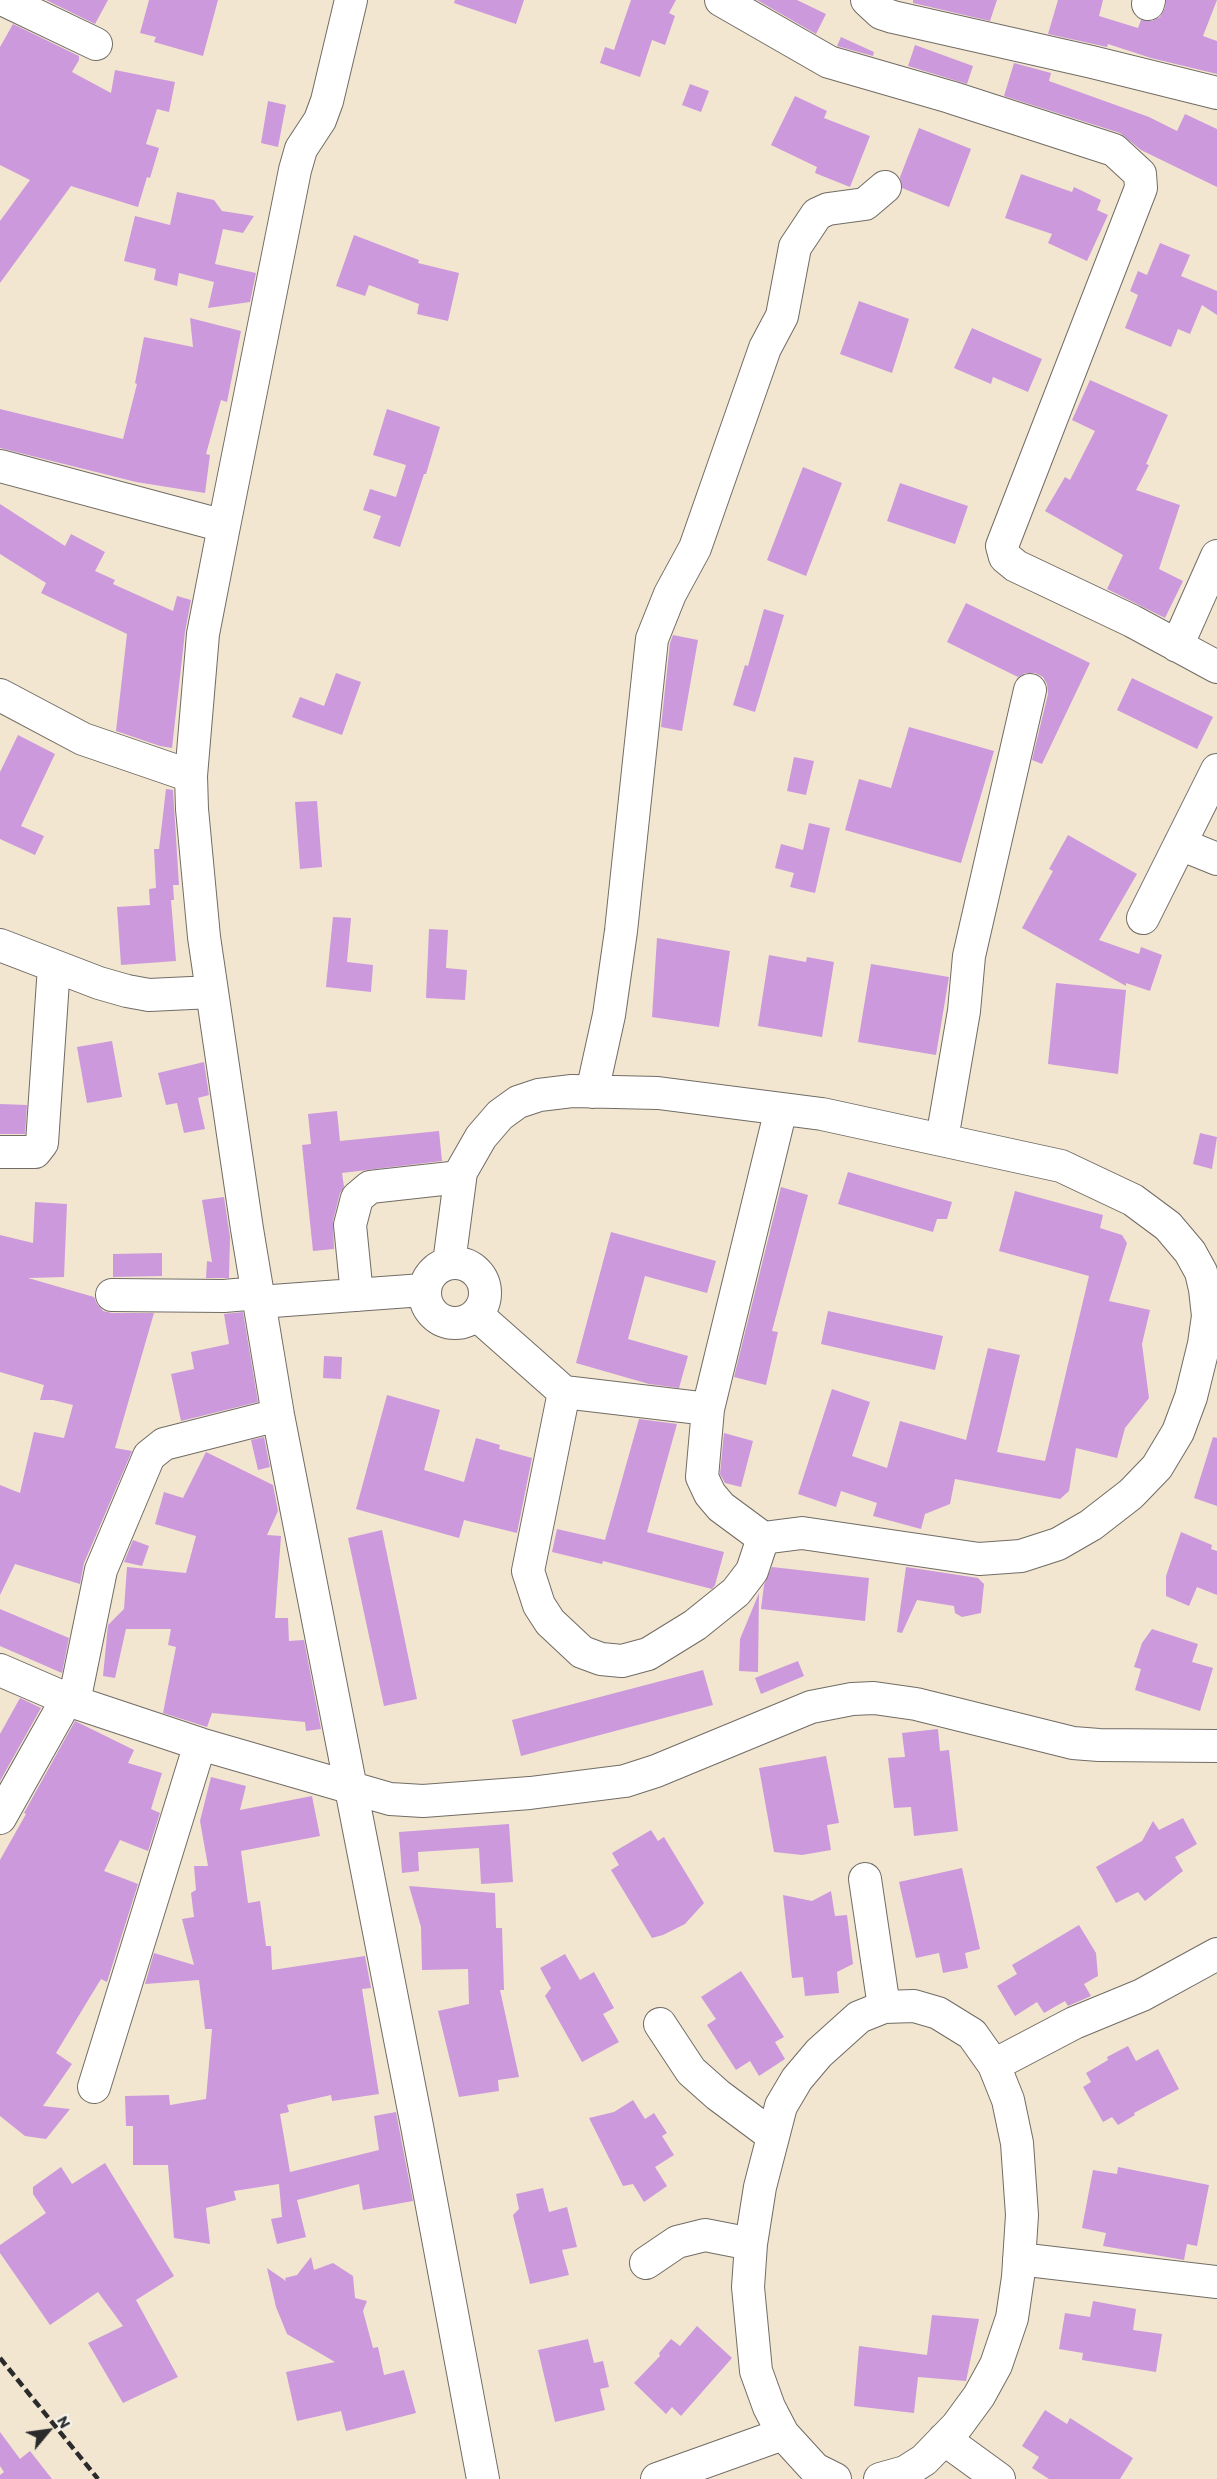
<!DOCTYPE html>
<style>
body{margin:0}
#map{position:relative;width:1217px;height:2479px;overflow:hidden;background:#f2e6d0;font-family:Itim,sans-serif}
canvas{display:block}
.north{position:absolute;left:18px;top:2401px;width:60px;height:60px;-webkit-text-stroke:4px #f6f6f2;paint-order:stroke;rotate:61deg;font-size:16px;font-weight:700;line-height:24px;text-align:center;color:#2b2b2b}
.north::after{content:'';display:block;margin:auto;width:21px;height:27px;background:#2b2b2b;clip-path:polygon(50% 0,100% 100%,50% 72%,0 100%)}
</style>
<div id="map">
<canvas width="1217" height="2479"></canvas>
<div class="north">N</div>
</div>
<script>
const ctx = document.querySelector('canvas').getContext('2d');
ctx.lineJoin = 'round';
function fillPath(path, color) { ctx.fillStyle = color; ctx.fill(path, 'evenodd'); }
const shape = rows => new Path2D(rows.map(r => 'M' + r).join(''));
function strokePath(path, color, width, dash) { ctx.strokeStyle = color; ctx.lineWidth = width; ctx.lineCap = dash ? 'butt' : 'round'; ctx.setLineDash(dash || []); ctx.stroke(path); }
const building = shape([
 [46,0,108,0,95,24],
 [149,0,218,0,203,56,154,42,156,37,140,33],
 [455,0,524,0,516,24,454,3],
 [631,0,676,0,669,13,675,16,665,45,652,40,640,77,600,63,605,47,614,50],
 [757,0,797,0,826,14,816,34],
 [913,0,997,0,990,21,913,3],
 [1058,0,1103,0,1099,16,1138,28,1141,20,1152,21,1160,17,1165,8,1166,0,1217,0,1203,36,1217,41,1217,74,1151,58,1108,44,1107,47,1048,34],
 [13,24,79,56,79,60,72,72,111,93,115,70,175,82,169,112,157,109,146,144,159,148,150,178,147,177,138,207,71,186,0,283,0,221,30,180,0,165,0,47],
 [841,37,874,52,873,56,837,46],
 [915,45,973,66,967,84,908,66],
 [1014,63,1051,73,1049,81,1149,117,1177,131,1185,114,1217,129,1217,187,1141,150,1120,133,1004,96],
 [690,84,709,91,701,112,682,105],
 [795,96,827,111,824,118,870,136,850,187,815,173,817,167,771,145],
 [268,101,286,105,278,147,261,143],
 [919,128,971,149,949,207,902,188,900,177],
 [1021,174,1072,192,1074,187,1101,200,1097,210,1108,215,1087,261,1048,243,1052,234,1005,218],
 [177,192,214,200,222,211,254,216,243,233,223,229,215,264,256,273,250,302,208,308,214,282,179,273,177,286,154,280,156,269,124,261,135,216,170,225],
 [354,235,419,260,418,263,459,273,448,321,417,314,419,304,369,285,365,296,336,286],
 [1160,243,1190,255,1181,276,1217,291,1217,315,1202,305,1190,334,1178,329,1171,347,1125,328,1138,295,1130,291,1138,271,1147,275],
 [859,301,909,319,892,373,840,354],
 [190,318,241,331,227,402,221,400,206,454,210,455,205,493,136,482,0,448,0,409,123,439,137,384,135,383,144,337,193,347],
 [972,328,1042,359,1028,392,993,377,991,384,954,368],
 [1090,380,1168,415,1146,464,1149,465,1136,490,1180,505,1159,569,1183,581,1165,618,1107,589,1123,555,1045,511,1065,477,1070,480,1095,431,1072,420],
 [387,409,440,427,426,474,424,474,400,547,373,538,381,516,363,510,370,489,396,497,406,465,373,455],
 [803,467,842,483,806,576,767,560],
 [900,483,968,506,955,544,887,521],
 [0,504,65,546,71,534,105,552,95,571,115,580,113,584,173,611,177,596,191,600,185,632,172,748,160,746,116,731,127,634,41,593,46,583,0,554],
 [966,603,1090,663,1042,764,1032,760,1048,694,1047,684,1043,677,1035,673,1025,673,1018,677,947,642],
 [764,609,784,615,755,712,733,705,745,665,748,666],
 [673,635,698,640,682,731,661,727,670,643],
 [336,673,361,682,342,735,292,717,300,697,324,706],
 [1132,678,1213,717,1197,749,1117,710],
 [909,727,994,751,961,863,845,830,859,779,891,788],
 [18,735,55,754,21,826,44,836,35,855,0,839,0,772],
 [794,757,814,761,806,795,787,791],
 [166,789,173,790,179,885,173,885,174,900,171,900,176,961,121,965,117,907,150,905,149,889,156,888,154,849,159,849],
 [317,801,322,867,300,869,295,802],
 [809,823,830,828,815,893,790,887,794,873,775,868,781,844,803,850],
 [1068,835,1137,874,1099,940,1139,954,1141,947,1162,955,1150,991,1126,983,1126,986,1022,928,1053,871,1049,869],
 [333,917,351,918,347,962,373,965,371,992,326,987],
 [429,929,448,930,446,968,467,970,465,1000,426,998],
 [657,938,730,951,719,1027,652,1017],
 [769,955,806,962,807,957,834,962,822,1037,758,1026],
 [871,964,949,977,936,1055,858,1042],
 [1056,983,1126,990,1118,1074,1048,1064],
 [112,1041,122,1097,87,1103,77,1047],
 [204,1062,209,1095,198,1098,205,1129,184,1133,177,1103,166,1105,158,1073],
 [0,1104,27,1105,25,1134,0,1134],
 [337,1111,340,1141,439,1131,442,1161,342,1173,344,1187,340,1193,333,1221,334,1249,313,1251,302,1145,311,1144,308,1114],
 [1200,1133,1217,1137,1212,1169,1193,1164],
 [848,1172,952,1202,947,1219,937,1219,933,1232,838,1204],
 [781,1187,808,1195,772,1331,778,1332,766,1385,734,1377],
 [1015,1191,1103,1215,1100,1228,1122,1235,1127,1243,1109,1301,1150,1310,1142,1344,1149,1398,1125,1428,1117,1458,1076,1448,1069,1491,1060,1499,955,1479,950,1504,925,1514,921,1529,873,1516,877,1503,841,1491,836,1507,798,1494,832,1389,870,1402,852,1456,887,1468,900,1421,966,1440,988,1348,1020,1355,997,1452,1045,1461,1089,1276,999,1251],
 [224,1197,230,1237,229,1278,206,1278,207,1261,212,1262,202,1200],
 [35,1202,67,1204,64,1277,28,1278,94,1297,97,1304,103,1311,112,1313,154,1313,115,1448,132,1451,84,1563,80,1584,15,1564,0,1595,0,1485,20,1493,34,1432,64,1438,73,1405,53,1400,40,1400,44,1385,0,1372,0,1235,33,1243],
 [611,1232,716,1261,707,1293,645,1276,628,1339,688,1356,679,1388,649,1384,576,1363],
 [162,1253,162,1276,113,1277,113,1254],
 [828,1311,943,1336,935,1370,821,1344],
 [243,1312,258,1402,181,1421,171,1374,194,1369,191,1352,229,1344,224,1314],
 [324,1356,342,1357,341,1379,323,1378],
 [387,1395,440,1410,424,1470,464,1482,476,1438,500,1445,499,1449,532,1458,517,1533,464,1520,459,1538,356,1509],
 [639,1419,677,1424,647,1532,724,1552,715,1585,712,1589,603,1561,602,1564,552,1552,557,1529,605,1540],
 [724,1433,753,1441,741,1487,725,1483,720,1474],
 [264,1437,270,1467,258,1470,251,1440],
 [1213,1437,1217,1438,1217,1506,1194,1498],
 [206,1452,273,1485,278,1511,267,1535,281,1536,275,1618,288,1618,289,1641,304,1640,321,1729,306,1731,305,1722,212,1713,207,1727,163,1713,176,1647,168,1645,171,1629,126,1629,115,1678,103,1676,108,1625,124,1609,127,1567,186,1573,196,1536,155,1524,164,1492,183,1498],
 [382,1530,417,1699,384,1706,348,1538],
 [1181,1532,1212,1545,1211,1549,1217,1551,1217,1595,1197,1587,1189,1606,1166,1596,1166,1576],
 [133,1540,149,1546,142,1566,124,1562],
 [772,1567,869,1578,865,1621,761,1609,764,1585],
 [906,1567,978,1578,984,1584,981,1613,962,1617,955,1613,954,1606,917,1600,902,1633,897,1632],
 [759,1593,758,1672,739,1671,740,1639],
 [0,1609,69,1638,62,1673,0,1646],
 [1152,1629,1198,1644,1192,1662,1213,1668,1200,1711,1135,1690,1141,1669,1134,1667,1142,1643],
 [798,1661,804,1676,761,1694,755,1678],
 [703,1670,713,1705,521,1756,512,1720],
 [20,1698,41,1708,0,1781,0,1734],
 [75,1721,134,1750,128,1763,162,1773,151,1809,160,1813,148,1851,120,1840,104,1871,138,1884,107,1982,101,1979,56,2053,72,2064,43,2106,70,2109,46,2139,25,2136,0,2116,0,1860,26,1814,24,1813],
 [938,1729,940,1751,949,1750,958,1831,914,1836,911,1807,894,1808,888,1758,905,1757,902,1733],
 [826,1756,839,1823,827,1825,831,1850,802,1855,774,1852,759,1768],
 [211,1777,246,1786,240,1810,312,1796,320,1836,241,1851,248,1903,260,1901,266,1946,271,1946,272,1970,365,1956,371,1988,362,1989,379,2094,332,2101,331,2095,287,2105,289,2112,280,2114,290,2172,379,2150,374,2116,396,2112,413,2201,363,2210,359,2184,297,2200,306,2237,277,2244,271,2219,282,2217,279,2184,234,2191,236,2200,206,2208,210,2244,174,2238,168,2165,133,2165,133,2126,126,2126,125,2096,169,2095,170,2105,206,2099,212,2029,205,2029,199,1980,145,1984,154,1953,194,1965,182,1919,194,1917,191,1893,196,1890,194,1866,208,1866,200,1821],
 [1183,1818,1197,1844,1175,1857,1183,1871,1145,1901,1138,1892,1116,1903,1096,1867,1142,1841,1153,1821,1159,1830],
 [509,1824,513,1882,481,1884,479,1848,418,1852,419,1871,402,1873,399,1832],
 [651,1830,658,1841,664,1837,704,1903,685,1924,663,1935,652,1938,611,1870,619,1865,612,1853],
 [962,1868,980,1949,965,1953,968,1968,943,1973,939,1953,916,1958,899,1882],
 [409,1886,495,1893,496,1928,502,1928,504,1990,500,1990,519,2077,498,2080,499,2091,459,2097,438,2011,469,2004,468,1969,422,1970,421,1927],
 [831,1891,835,1916,847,1915,853,1964,837,1972,839,1993,805,1996,803,1977,792,1978,783,1895,812,1901],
 [1079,1925,1096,1953,1098,1976,1084,1984,1091,1996,1068,2006,1065,2001,1044,2013,1037,2002,1015,2016,997,1986,1017,1974,1012,1965],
 [565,1954,580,1980,594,1972,614,2008,603,2014,619,2042,582,2062,545,1996,551,1988,540,1968],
 [741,1971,784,2037,775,2042,785,2059,759,2076,750,2061,736,2070,707,2025,716,2019,701,1997],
 [1128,2046,1136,2061,1158,2049,1179,2089,1134,2113,1135,2115,1118,2125,1112,2117,1103,2122,1083,2087,1091,2082,1086,2073,1108,2060,1107,2057],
 [633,2100,645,2119,654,2113,667,2133,662,2136,674,2155,655,2167,667,2186,644,2202,633,2184,623,2186,589,2118,614,2112],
 [105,2163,174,2276,136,2300,178,2377,123,2403,88,2343,123,2326,98,2292,50,2325,0,2253,0,2245,46,2213,33,2194,33,2187,61,2167,72,2184],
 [1118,2167,1209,2185,1197,2246,1187,2244,1184,2260,1103,2246,1106,2233,1082,2228,1093,2170,1117,2174],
 [543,2188,549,2212,567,2207,577,2247,562,2250,569,2275,530,2284,513,2215,519,2209,516,2194],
 [311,2257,314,2270,333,2263,353,2276,355,2298,367,2301,363,2311,373,2348,378,2347,384,2375,404,2370,416,2413,346,2431,341,2411,297,2421,286,2372,335,2362,287,2334,276,2307,267,2268,286,2281,285,2278,297,2275],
 [1093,2301,1136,2309,1133,2330,1162,2334,1156,2372,1082,2360,1083,2353,1059,2349,1065,2313,1090,2317],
 [932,2315,979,2319,966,2381,918,2377,914,2413,854,2406,859,2346,927,2355],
 [697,2326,732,2358,681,2416,672,2407,666,2414,634,2383,660,2356,659,2353,671,2339,680,2346],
 [588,2339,594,2363,603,2361,609,2387,600,2389,605,2410,555,2422,538,2350],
 [1045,2410,1067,2424,1070,2418,1133,2458,1120,2479,1049,2479,1032,2468,1039,2457,1022,2446],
 [0,2432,20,2459,30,2451,52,2479,0,2479,0,2475,4,2472,0,2466]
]);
const minor = shape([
 [4,0,96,44],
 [351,0,327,101,320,120,301,149,295,170,224,526,203,634,191,776,192,809,204,937,247,1229,278,1415,417,2126,483,2479],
 [721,0,829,62,950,97,1114,150,1140,174,1141,188,1002,546,1005,557,1016,566,1132,621,1217,667],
 [867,0,881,13,893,17,1092,62,1217,93],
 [1148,4,1149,0],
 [0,466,224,526],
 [1177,646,1217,556],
 [0,695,83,739,191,776],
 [1180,844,1217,859],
 [1143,918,1217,770],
 [0,945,99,983,127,991,149,995,212,992],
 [592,1092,609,1015,621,931,652,639,670,594,695,548,765,348,782,316,795,247,817,214,828,209,865,204,885,187],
 [942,1139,964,1011,969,956,1030,690],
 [0,1152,35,1152,42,1143,54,966],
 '425 1293a30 30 0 1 1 60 0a30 30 0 1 1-60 0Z',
 [449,1263,461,1172,481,1137,500,1115,518,1102,539,1095,572,1091,658,1093,822,1114,1061,1166,1133,1200,1168,1226,1190,1252,1201,1272,1205,1289,1208,1316,1204,1344,1191,1397,1178,1432,1157,1467,1131,1494,1091,1525,1058,1544,1021,1556,979,1559,802,1533,763,1538,721,1507,710,1494,702,1477,708,1409,781,1109],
 [112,1295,224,1296,258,1293],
 [357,1295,350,1225,357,1198,370,1187,460,1177],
 [259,1302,423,1290],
 [477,1315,564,1392,708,1409],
 [564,1392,528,1571,539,1605,550,1622,582,1652,601,1659,622,1661,648,1654,695,1625,736,1592,752,1571,763,1538],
 [0,1670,74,1702,200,1744,390,1799,423,1801,530,1793,625,1781,656,1771,811,1707,852,1699,874,1698,916,1704,1073,1743,1099,1745,1217,1746],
 [74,1702,101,1570,149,1456,164,1444,278,1415],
 [0,1818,67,1699],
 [865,1879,884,2007],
 [660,2024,691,2071,718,2095,773,2136],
 [994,2065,1074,2023,1142,1995,1217,1954],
 [94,2087,200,1744],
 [1019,2259,1217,2282],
 [646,2263,677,2242,705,2235,751,2244],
 [944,2439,999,2479],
 [657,2479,783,2434],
 [835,2479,815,2469,783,2434,769,2407,756,2371,748,2287,751,2244,760,2187,781,2106,797,2079,819,2053,859,2017,884,2007,914,2006,938,2013,972,2034,994,2065,1008,2100,1017,2143,1022,2215,1018,2277,1012,2318,996,2365,979,2396,957,2426,924,2460,905,2472,880,2479]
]);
const rail = shape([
 [0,2358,98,2479]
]);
fillPath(building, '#cc99dc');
strokePath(minor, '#716c65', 34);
strokePath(minor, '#fff', 32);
strokePath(rail, '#2b2b2b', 4.5, [9, 4.5]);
</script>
